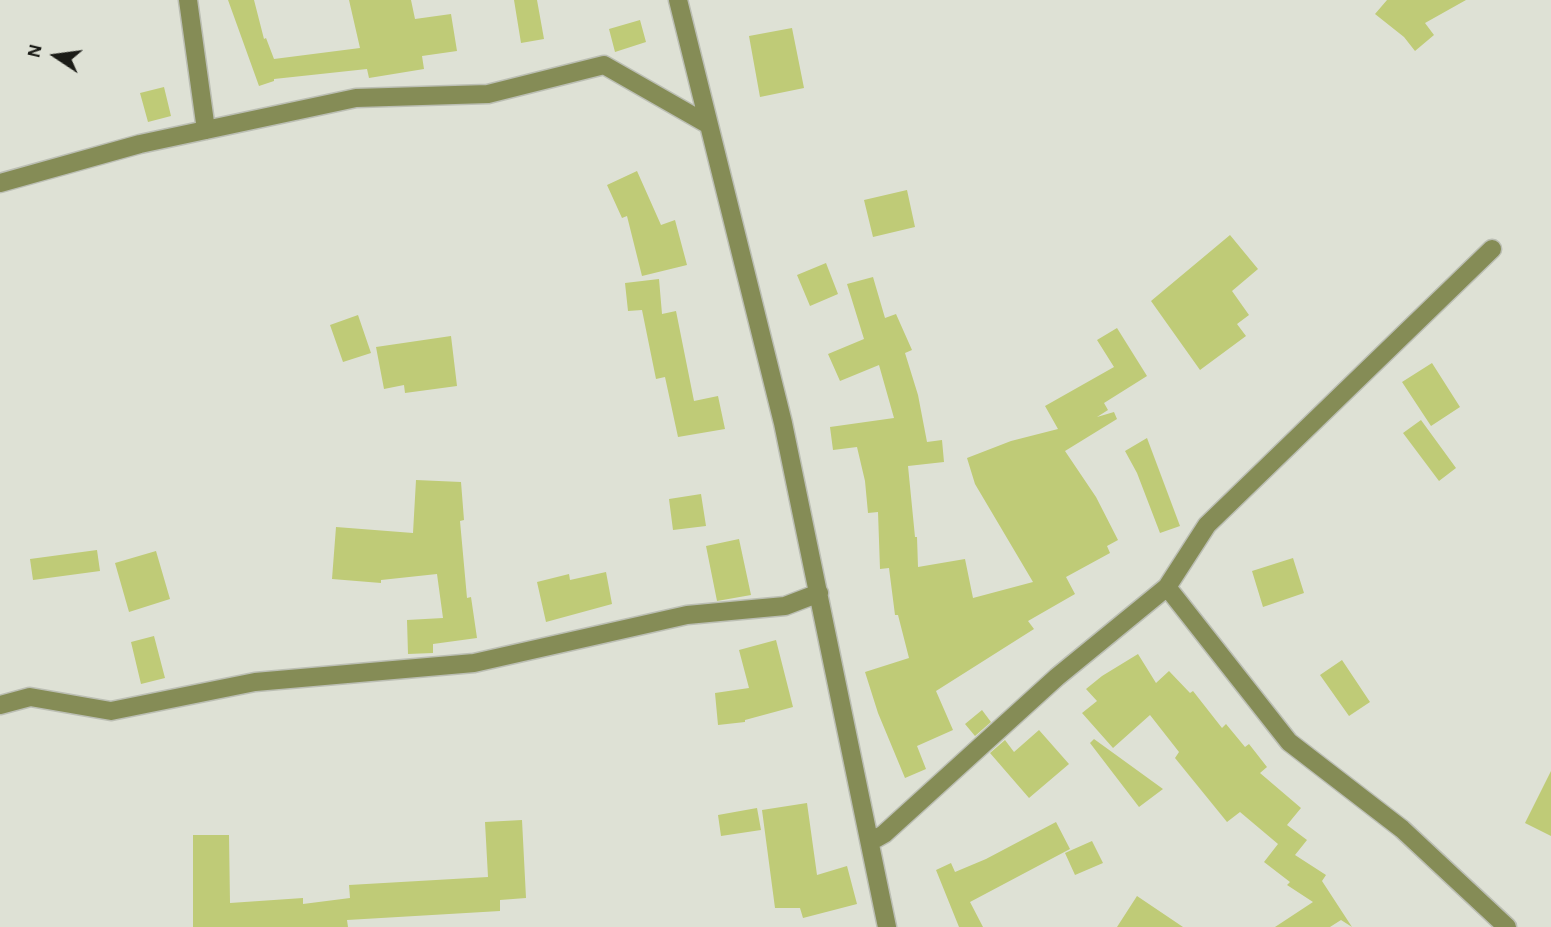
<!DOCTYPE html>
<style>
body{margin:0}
#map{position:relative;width:1551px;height:927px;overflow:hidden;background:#dee1d5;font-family:"Alegreya Sans",sans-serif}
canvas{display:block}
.north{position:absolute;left:21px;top:21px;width:70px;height:70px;-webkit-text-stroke:5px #dee1d5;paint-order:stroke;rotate:283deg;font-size:19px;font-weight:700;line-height:28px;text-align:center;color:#1b1c17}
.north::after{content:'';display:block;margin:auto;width:24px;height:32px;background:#1b1c17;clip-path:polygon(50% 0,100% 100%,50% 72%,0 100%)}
</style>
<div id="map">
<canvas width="1551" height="927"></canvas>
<div class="north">N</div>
</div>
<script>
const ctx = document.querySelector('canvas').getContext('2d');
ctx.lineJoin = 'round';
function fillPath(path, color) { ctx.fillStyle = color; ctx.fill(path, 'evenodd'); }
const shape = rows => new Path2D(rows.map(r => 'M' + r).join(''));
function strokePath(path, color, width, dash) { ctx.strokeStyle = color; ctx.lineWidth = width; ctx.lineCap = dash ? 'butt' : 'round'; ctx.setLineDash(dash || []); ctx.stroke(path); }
const building = shape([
 [228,0,254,0,264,39,266,38,274,59,360,48,349,0,411,0,415,19,451,14,457,51,422,56,424,69,369,78,367,69,274,79,274,81,259,86],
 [514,0,537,0,544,39,521,43],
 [1387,0,1466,0,1425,23,1434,35,1415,51,1404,37,1375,14],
 [640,20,646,42,615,52,609,29],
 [792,28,804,88,760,97,749,36],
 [164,87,171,116,148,122,140,93],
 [637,171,661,225,675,220,687,265,642,276,627,216,622,218,607,185],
 [907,190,915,227,873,237,864,200],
 [1230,235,1258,269,1232,291,1249,315,1237,324,1246,336,1200,370,1151,301],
 [826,263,838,294,810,306,797,275],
 [873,277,885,318,896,314,912,350,905,353,918,395,927,442,942,440,944,462,908,466,915,537,917,537,918,567,965,559,973,598,1033,582,975,484,967,458,1011,441,1058,429,1045,406,1114,367,1097,340,1117,328,1147,376,1104,403,1108,410,1097,417,1114,412,1117,419,1065,451,1096,497,1118,540,1107,546,1110,553,1066,577,1075,594,1028,621,1034,629,936,691,953,730,917,746,926,769,905,778,878,713,865,672,909,658,898,615,895,615,889,568,880,569,878,512,868,513,865,481,857,447,833,450,830,427,894,418,879,365,840,381,828,354,864,339,847,284],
 [659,279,662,314,676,311,694,401,718,396,725,429,678,437,665,377,656,379,642,310,628,311,625,283],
 [358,315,371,353,343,362,330,325],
 [451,336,457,386,405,393,404,385,384,389,376,347],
 [1432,363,1460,407,1431,426,1402,382],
 [1421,420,1456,468,1439,481,1403,433],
 [1147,438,1180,526,1160,533,1137,473,1125,451],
 [416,480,461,482,464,520,460,521,467,598,471,597,477,638,433,644,433,653,408,654,407,620,443,618,437,574,381,580,381,583,332,579,336,527,413,533],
 [701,494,706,526,673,530,669,499],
 [739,539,751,595,717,601,706,546],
 [97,550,100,571,33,580,30,559],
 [156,551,170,599,129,612,115,563],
 [1293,558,1304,593,1263,607,1252,571],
 [606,572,612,604,546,622,537,582,569,574,570,580],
 [154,636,165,678,141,684,131,642],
 [776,640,793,707,745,720,745,722,718,725,715,693,749,688,739,650],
 [1138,654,1156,683,1169,671,1190,693,1193,691,1222,728,1226,724,1245,747,1249,744,1267,767,1260,773,1301,808,1287,825,1307,840,1295,855,1326,875,1322,881,1352,927,1341,920,1330,927,1275,927,1313,902,1287,885,1290,882,1264,862,1278,844,1240,812,1227,822,1175,758,1179,752,1150,715,1113,748,1082,713,1097,701,1086,689,1102,676],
 [1342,660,1370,702,1349,716,1320,675],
 [982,710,991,722,975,736,965,724],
 [1039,730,1069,764,1029,798,990,753,1005,740,1014,752],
 [1094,739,1163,789,1139,807,1090,743],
 [1551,771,1551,836,1525,823],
 [807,803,817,875,847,866,857,904,803,918,800,908,775,908,762,810],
 [757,808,761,830,721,836,718,815],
 [522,820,526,898,500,900,500,911,347,920,348,927,193,927,193,835,229,835,230,903,303,898,303,904,350,898,349,885,488,877,485,822],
 [1056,822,1070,849,970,902,983,927,959,927,936,870,951,863,955,872,986,859],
 [1092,841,1103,863,1075,875,1065,853],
 [1137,896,1183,927,1117,927]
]);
const street = shape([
 [188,0,206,130],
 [678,0,783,423,887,927],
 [0,183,140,144,356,98,488,94,604,65,709,125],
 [1167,587,1289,742,1402,829,1507,927],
 [0,705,30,697,111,711,255,682,474,663,687,615,785,606,819,593],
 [870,842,884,834,1057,677,1167,587,1207,525,1492,249]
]);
fillPath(building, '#bfcb77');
strokePath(street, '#bbbeb3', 21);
strokePath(street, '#858c56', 18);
</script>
